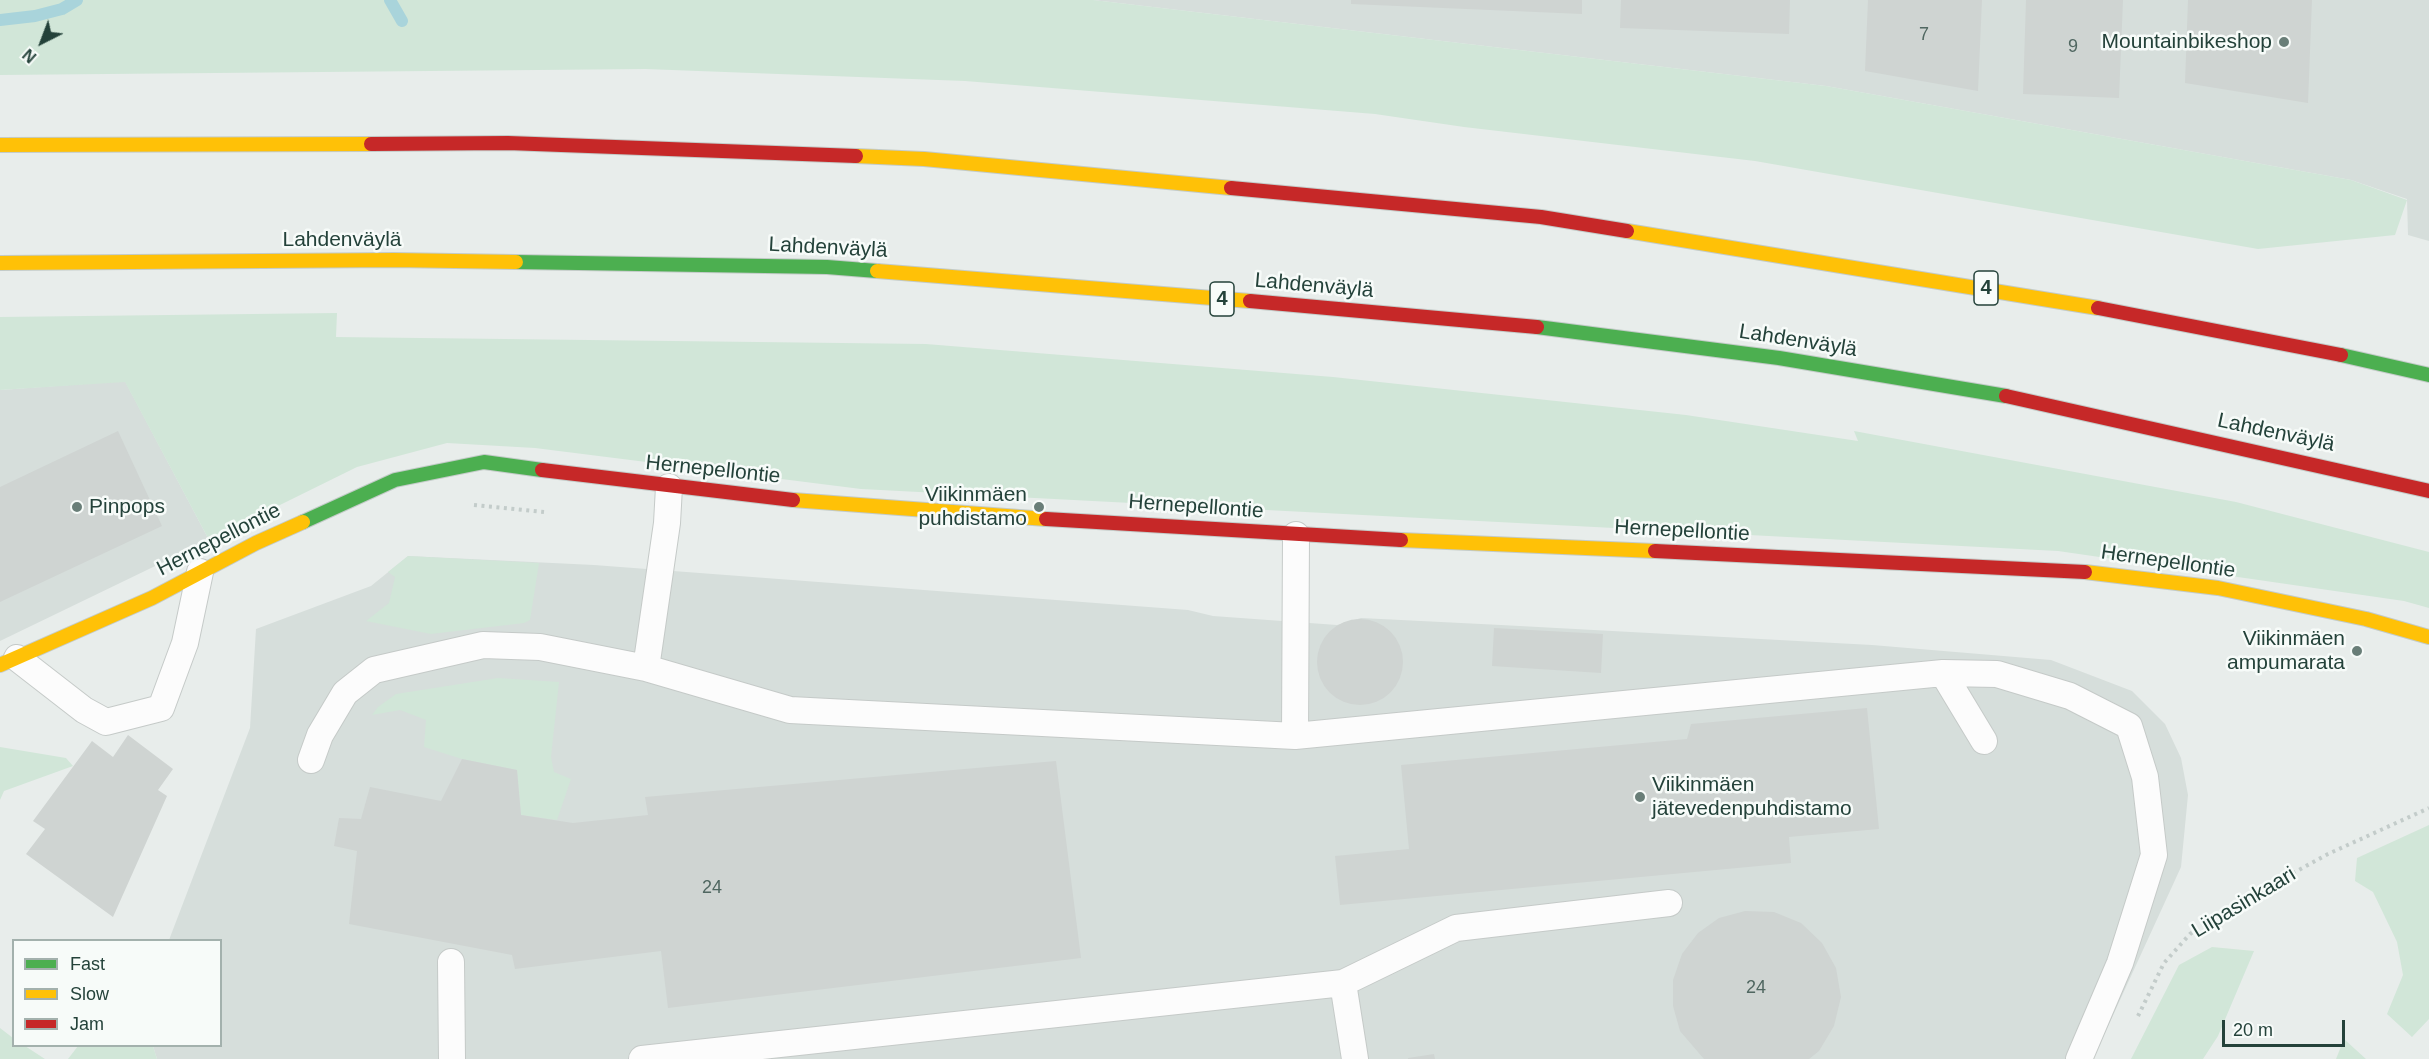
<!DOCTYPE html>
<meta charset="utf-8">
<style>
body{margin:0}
#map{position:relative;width:2429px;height:1059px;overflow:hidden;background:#e8edeb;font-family:Helvetica,sans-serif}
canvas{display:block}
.legend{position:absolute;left:12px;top:939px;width:210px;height:108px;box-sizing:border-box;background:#f7fbf9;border:2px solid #a3b1ad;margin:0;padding:8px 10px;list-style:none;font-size:18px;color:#24423a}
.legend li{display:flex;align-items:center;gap:12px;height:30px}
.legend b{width:30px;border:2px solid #a3b1ad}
.north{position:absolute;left:12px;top:12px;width:60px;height:60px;-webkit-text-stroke:4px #f7fbf9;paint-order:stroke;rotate:222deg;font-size:16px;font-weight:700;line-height:24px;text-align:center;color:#24423a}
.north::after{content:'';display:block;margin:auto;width:21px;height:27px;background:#24423a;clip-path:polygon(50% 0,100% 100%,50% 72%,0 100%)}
.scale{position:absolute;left:2222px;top:1020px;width:123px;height:27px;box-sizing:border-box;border:3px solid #24423a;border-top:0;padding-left:8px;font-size:18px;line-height:21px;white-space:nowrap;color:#24423a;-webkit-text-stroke:4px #f7fbf9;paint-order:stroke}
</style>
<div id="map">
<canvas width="2429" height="1059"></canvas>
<ul class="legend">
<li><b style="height:8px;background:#4caf50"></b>Fast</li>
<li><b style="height:8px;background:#ffc107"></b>Slow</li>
<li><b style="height:8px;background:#c62828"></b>Jam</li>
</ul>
<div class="north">N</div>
<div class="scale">20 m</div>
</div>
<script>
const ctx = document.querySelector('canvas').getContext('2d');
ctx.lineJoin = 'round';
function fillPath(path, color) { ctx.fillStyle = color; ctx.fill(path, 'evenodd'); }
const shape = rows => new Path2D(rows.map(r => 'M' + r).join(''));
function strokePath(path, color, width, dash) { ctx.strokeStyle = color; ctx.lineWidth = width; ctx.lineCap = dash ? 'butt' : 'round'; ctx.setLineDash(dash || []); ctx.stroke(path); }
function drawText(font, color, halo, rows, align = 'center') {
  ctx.font = font + ' Helvetica,sans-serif'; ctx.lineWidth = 5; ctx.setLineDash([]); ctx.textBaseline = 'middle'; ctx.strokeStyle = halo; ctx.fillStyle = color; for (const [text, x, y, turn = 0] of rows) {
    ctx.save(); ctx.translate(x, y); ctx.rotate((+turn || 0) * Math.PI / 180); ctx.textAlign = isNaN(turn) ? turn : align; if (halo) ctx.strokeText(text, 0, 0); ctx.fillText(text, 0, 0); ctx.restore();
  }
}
const built = shape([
 [1093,0,2429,0,2429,241,2408,235,2407,199,2351,180,1826,86],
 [125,381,209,540,0,641,0,390],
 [408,556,594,565,1188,610,1213,616,1337,625,1361,618,1501,625,1872,645,2051,660,2132,691,2165,724,2181,758,2188,795,2181,867,2093,1059,157,1059,153,1046,220,1046,220,940,169,940,250,728,256,629,371,586]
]);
const green = shape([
 [0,0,1093,0,1826,86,2351,180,2407,200,2395,235,2258,249,1755,161,1464,127,1375,114,965,81,645,69,0,75],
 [337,313,336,337,926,344,1333,377,1686,415,1858,441,1854,431,2236,502,2429,552,2429,608,2404,601,2058,551,861,489,535,448,447,443,357,467,209,540,125,382,0,390,0,317],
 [408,556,539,563,530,620,524,623,431,634,366,621,389,603,395,577,388,572],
 [498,678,559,682,551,757,554,772,571,779,557,820,521,815,517,770,462,759,424,747,426,720,400,710,372,715,378,707,396,694],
 [0,747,66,758,73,766,4,791,0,800],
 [2429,825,2429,1019,2412,1037,2387,1014,2403,975,2397,942,2373,892,2355,881,2357,858],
 [2212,947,2254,951,2218,1036,2203,1059,2131,1059,2179,965],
 [0,1028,13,1038,14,1046,25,1046,45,1059,0,1059],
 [2344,1039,2366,1059,2336,1059],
 [78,1046,153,1046,157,1059,68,1059]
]);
const stream = shape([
 [390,0,402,21],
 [0,20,35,16,62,9,77,0]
]);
const building = shape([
 [1351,0,1582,0,1582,14,1351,4],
 [1621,0,1790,0,1789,34,1620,28],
 [1868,0,1982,0,1978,91,1865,71],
 [2026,0,2123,0,2119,98,2023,94],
 [2188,0,2312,0,2308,103,2185,83],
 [118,431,162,526,0,602,0,487],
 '1317 662a43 43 0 1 1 86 0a43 43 0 1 1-86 0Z',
 [1494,628,1603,634,1601,673,1492,666],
 [1867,708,1879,829,1789,837,1791,863,1340,905,1335,856,1409,849,1401,765,1687,739,1691,724],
 [128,735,173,769,158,790,167,796,113,917,26,854,45,829,33,821,92,741,113,757],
 [462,759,517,770,521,815,573,823,648,815,645,797,1056,761,1081,958,668,1008,661,951,515,969,512,955,349,924,357,851,334,846,339,818,361,819,370,787,441,801],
 [1745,911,1774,912,1801,923,1822,943,1836,968,1841,997,1834,1026,1819,1051,1809,1059,1704,1059,1680,1031,1673,1006,1673,980,1682,954,1698,933,1719,918],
 [1434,1054,1435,1059,1408,1059,1408,1058]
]);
const path = shape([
 [474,505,544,512],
 [2138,1016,2164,963,2190,934,2220,913,2328,854,2429,808]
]);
const lane = shape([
 [669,487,667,523,646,668,790,710,1295,736,1943,673,1997,674,2070,696,2129,726,2145,777,2154,855,2120,963,2079,1059],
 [17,658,84,710,106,722,161,708,185,643,200,572],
 [1943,673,1984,741],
 [1295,736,1296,535],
 [311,760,320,735,345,693,374,670,483,645,540,647,646,668],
 [451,962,452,1059],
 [1343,983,1355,1059],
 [642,1059,1343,983,1456,928,1669,903]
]);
const fast = shape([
 [516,262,827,267,877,271],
 [1537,327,1779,358,2006,396],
 [2341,355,2429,375],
 [303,522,395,480,484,462,542,470]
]);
const slow = shape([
 [0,145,371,144],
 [856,156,924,159,1231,188],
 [1627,231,2098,308],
 [0,263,394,260,516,262],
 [877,271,1250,301],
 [793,500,1046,519],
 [1401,540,1655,551],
 [2085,572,2218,588,2366,619,2429,637],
 [0,665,152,598,256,543,303,522]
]);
const jam = shape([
 [371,144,508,143,856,156],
 [1231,188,1541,217,1627,231],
 [1250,301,1537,327],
 [2098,308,2341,355],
 [2006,396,2429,491],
 [542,470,793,500],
 [1046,519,1401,540],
 [1655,551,2085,572]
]);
const markers = [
 [2284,42,6,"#697e78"],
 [77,507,6,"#697e78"],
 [1039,507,6,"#697e78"],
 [2357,651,6,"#697e78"],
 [1640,797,6,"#697e78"]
];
const numberNames = [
 ["7",1924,35],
 ["9",2073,47],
 ["24",712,888],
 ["24",1756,988]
];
const shields = [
 [1986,288,24],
 [1222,299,24]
];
const shieldNames = [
 ["4",1986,288],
 ["4",1222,299]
];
const poiNames = [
 ["Mountainbikeshop",2272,42],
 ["Viikinmäen",1027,495],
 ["puhdistamo",1027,519],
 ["Pinpops",89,507,"left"],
 ["Viikinmäen",2345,639],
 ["ampumarata",2345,663],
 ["Viikinmäen",1652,785,"left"],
 ["jätevedenpuhdistamo",1652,809,"left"]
];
const streetNames = [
 ["Lahdenväylä",342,240],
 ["Lahdenväylä",828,248,3],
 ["Lahdenväylä",1314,286,5],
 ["Lahdenväylä",1798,341,9],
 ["Lahdenväylä",2276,433,12],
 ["Hernepellontie",713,470,6],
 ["Hernepellontie",1196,507,4],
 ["Hernepellontie",1682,531,3],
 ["Hernepellontie",219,540,-27],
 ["Hernepellontie",2168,562,8],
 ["Liipasinkaari",2244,903,-31]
];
fillPath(built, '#d6dedb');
fillPath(green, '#d1e6d8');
strokePath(stream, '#a9d4db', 12);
fillPath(building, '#cfd4d2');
strokePath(lane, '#c5cac8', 28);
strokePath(fast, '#c3cbc8', 16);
strokePath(slow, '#c3cbc8', 16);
strokePath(jam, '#c3cbc8', 16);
strokePath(path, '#c3ccca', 4, [3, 4.5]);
strokePath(lane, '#fcfcfc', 26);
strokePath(fast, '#4caf50', 14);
strokePath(slow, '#ffc107', 14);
strokePath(jam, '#c62828', 14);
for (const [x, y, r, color] of markers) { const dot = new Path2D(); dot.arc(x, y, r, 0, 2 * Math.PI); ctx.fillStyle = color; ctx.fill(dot); strokePath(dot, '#f7fbf9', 2); }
drawText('18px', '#506761', null, numberNames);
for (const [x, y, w] of shields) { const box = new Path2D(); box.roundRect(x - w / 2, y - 17, w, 34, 4.5); ctx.fillStyle = '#f7fbf9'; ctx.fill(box); strokePath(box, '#24423a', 1.5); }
drawText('bold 20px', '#24423a', null, shieldNames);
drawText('21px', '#24423a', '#f7fbf9', poiNames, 'right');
drawText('21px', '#24423a', '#f7fbf9', streetNames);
</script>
